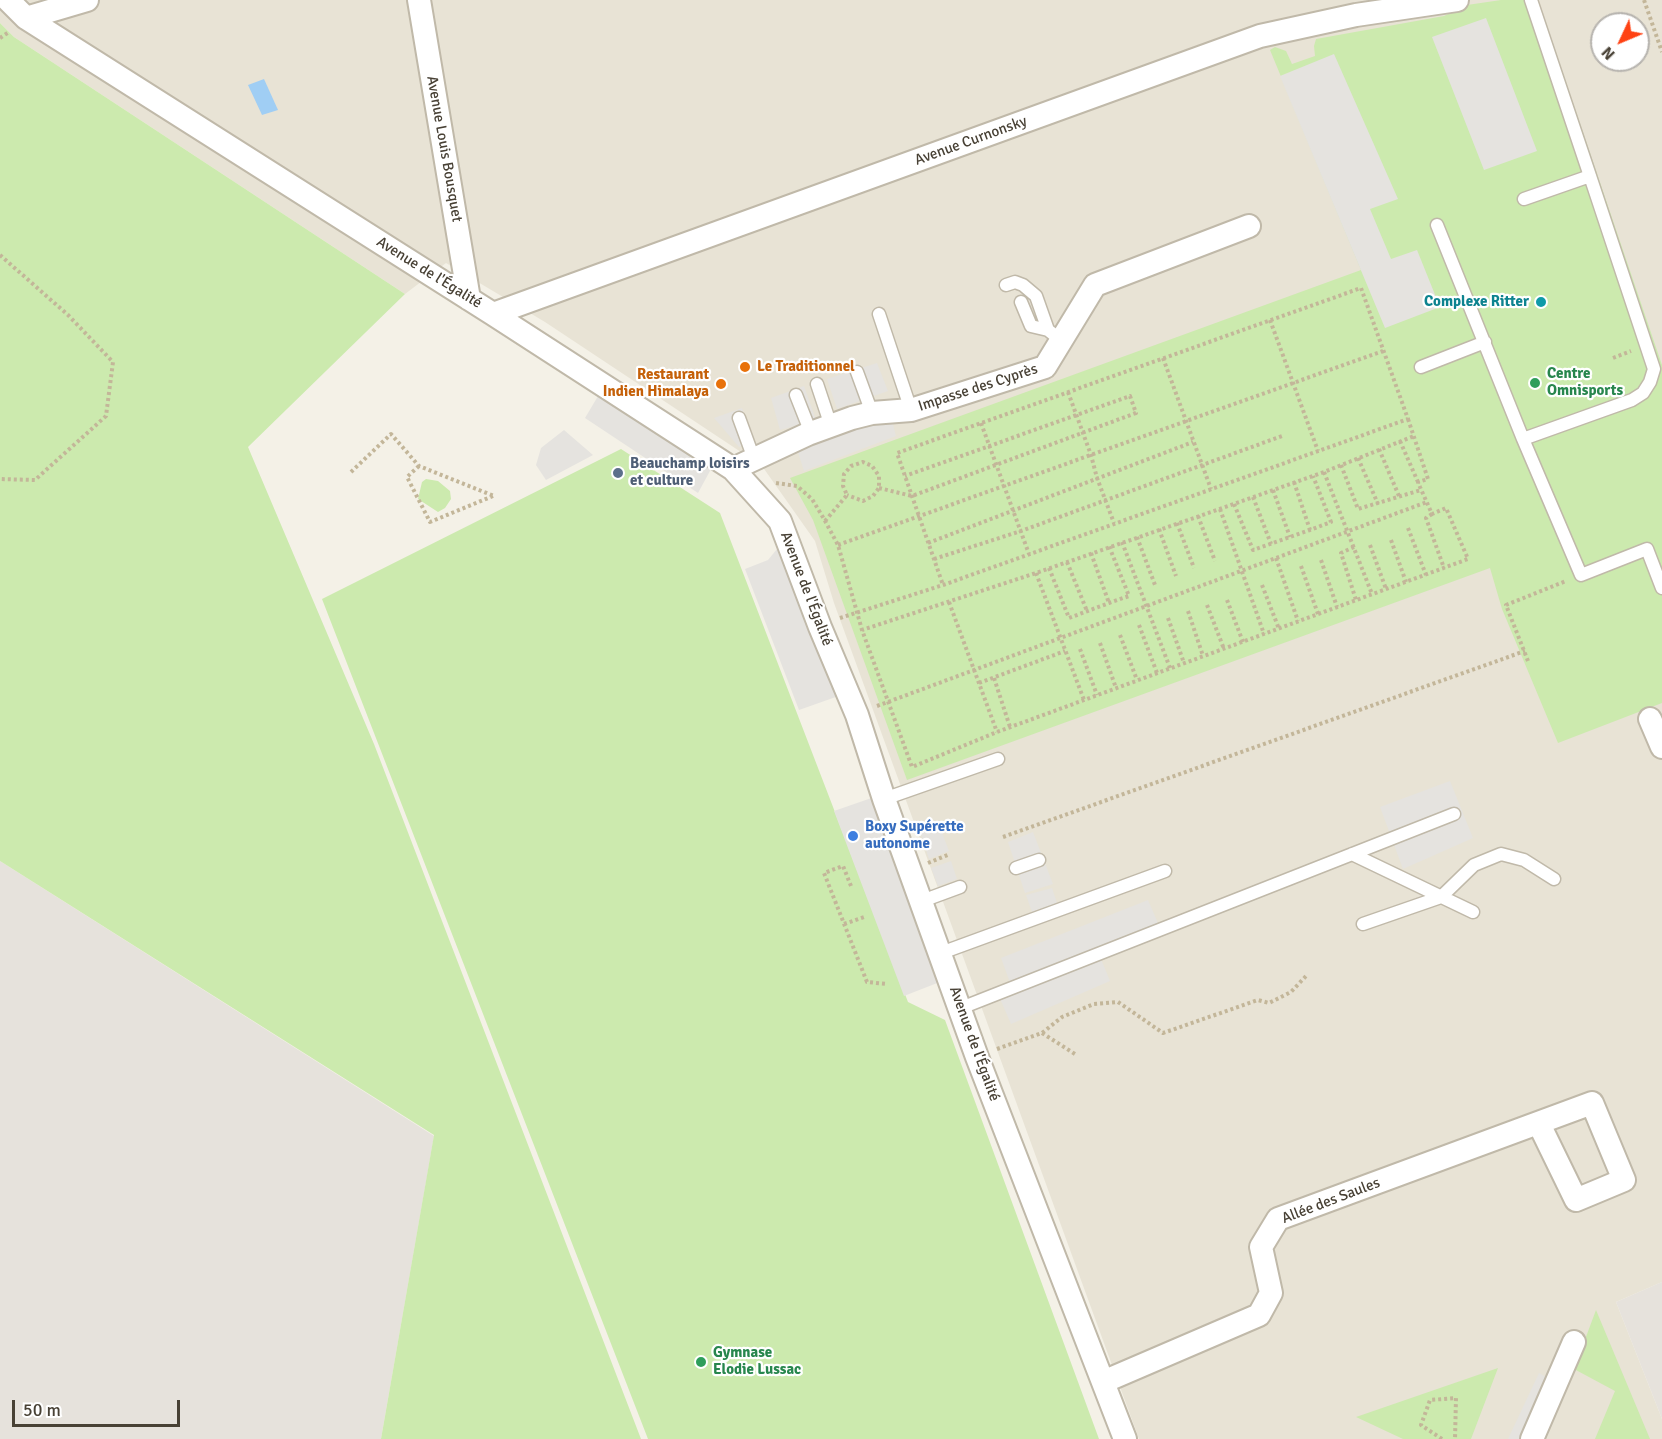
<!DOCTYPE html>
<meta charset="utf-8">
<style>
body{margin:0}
#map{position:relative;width:1662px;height:1439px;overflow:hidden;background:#f4f1e7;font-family:Signika,sans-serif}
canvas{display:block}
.north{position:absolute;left:1590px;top:12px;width:60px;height:60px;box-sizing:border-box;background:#fff;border:2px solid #b6b3ae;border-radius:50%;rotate:226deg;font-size:16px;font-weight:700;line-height:24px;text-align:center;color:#484135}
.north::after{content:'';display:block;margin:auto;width:21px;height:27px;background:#ff4213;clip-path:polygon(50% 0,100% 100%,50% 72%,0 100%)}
.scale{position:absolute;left:12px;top:1400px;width:168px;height:27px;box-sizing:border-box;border:3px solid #484135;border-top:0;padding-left:8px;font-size:18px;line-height:21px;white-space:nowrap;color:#484135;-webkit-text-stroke:4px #fff;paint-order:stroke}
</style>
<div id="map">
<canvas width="1662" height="1439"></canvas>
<div class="north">N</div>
<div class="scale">50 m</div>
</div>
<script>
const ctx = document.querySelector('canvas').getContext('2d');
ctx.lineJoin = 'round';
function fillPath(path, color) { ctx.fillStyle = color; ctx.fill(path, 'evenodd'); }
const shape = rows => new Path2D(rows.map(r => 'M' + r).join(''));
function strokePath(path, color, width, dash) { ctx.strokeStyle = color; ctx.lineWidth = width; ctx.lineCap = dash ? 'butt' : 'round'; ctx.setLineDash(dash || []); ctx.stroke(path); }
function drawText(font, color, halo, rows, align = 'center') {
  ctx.font = font + ' Signika,sans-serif'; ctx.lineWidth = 4.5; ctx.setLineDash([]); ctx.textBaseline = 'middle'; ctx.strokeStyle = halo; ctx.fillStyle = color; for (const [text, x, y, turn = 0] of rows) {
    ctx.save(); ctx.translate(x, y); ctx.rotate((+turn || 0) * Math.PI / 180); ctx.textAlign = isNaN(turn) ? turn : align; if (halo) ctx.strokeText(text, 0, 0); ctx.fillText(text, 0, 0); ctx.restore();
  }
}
const residential = shape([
 [0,0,1662,0,1662,1282,1616,1302,1662,1419,1662,1439,1139,1439,834,603,815,541,762,466,545,322,446,263,405,294,14,37,0,23],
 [1602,24,1638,24,1638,60,1602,60]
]);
const industrial = shape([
 [0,861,434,1136,381,1439,0,1439],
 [1662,1282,1662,1419,1616,1302]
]);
const green = shape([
 [1501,0,1538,0,1662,365,1662,703,1558,743,1502,609,1490,568,907,780,813,520,790,478,1361,270,1270,50,1275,47,1286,51,1292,64,1315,56,1314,46,1316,39,1444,16,1467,5],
 [0,23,14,37,405,294,248,447,374,744,641,1439,381,1439,434,1135,0,861],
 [621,449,720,513,908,1002,945,1020,1099,1439,648,1439,322,599],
 [426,479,438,481,450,491,451,499,445,508,438,512,418,499,422,482],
 [1596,1310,1650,1439,1595,1439,1615,1391,1574,1369],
 [1498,1368,1471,1439,1403,1439,1356,1417]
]);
const parking = shape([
 [1486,18,1537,151,1484,170,1432,37],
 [1334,54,1398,199,1370,209,1391,259,1417,250,1440,307,1385,328,1280,76],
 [877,363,888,391,837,409,827,379],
 [604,386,717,458,698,493,585,418],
 [804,386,816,420,780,430,771,398],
 [742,408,753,440,739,447,714,418],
 [890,413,896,436,804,471,794,440],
 [564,430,593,455,546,480,536,465,541,448],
 [786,538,847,693,799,710,745,569,768,560],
 [1450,781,1473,838,1403,869,1380,807],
 [883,794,950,978,904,996,834,811],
 [938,822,949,851,929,859,919,828],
 [1033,832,1053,884,1025,893,1008,842],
 [951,861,957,879,938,886,931,868],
 [1052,888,1057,903,1032,912,1026,895],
 [1148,900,1161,930,1099,954,1110,981,1011,1024,998,994,1012,988,1001,958],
 [1539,1373,1556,1383,1532,1439,1508,1439]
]);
const water = shape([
 [264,79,278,110,262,115,248,85]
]);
const path = shape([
 [1644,0,1662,52],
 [0,38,9,32],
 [0,255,68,315,113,362,106,416,35,480,0,479],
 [1270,320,1318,451],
 [1163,358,1211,489],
 [1613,358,1631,351],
 [1068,392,1091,455,1097,478,1114,523],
 [1408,419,1428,479,1418,482,1420,487,1432,514,1446,508,1468,559,997,732,912,767,862,630,1036,573,1234,504,1324,472,1414,436],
 [981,423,1029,554],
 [1400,441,1418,482],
 [1379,449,1399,496],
 [1358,458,1378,504],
 [1341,465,1358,509,1421,490],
 [419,466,407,477,430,522,493,496],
 [351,472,391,434,419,466,494,496],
 [1324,472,1372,594],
 [1294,482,1310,530],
 [776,483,797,486,812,499,824,519,838,545,862,630],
 [879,488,912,496,1136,413,1130,396,905,476],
 [1273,490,1290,537],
 [1253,497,1271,544],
 [1234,504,1253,550,1310,530,1331,522,1313,476],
 [1220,509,1264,634],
 [1432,514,1426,518,1444,568],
 [1198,516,1215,561],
 [825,521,847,495,843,486,844,474,851,466,863,462,872,466,879,476,879,488,873,496,863,501,847,495],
 [1177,523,1194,568],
 [1408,528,1426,575],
 [1159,529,1176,576],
 [1137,537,1155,585],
 [1391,540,1406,582],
 [1122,542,1170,668],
 [928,543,1193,442],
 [838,545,1383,351],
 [1370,545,1386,589],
 [1354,547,1341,553,1356,600],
 [1091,553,1109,603],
 [1276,558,1298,621],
 [934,559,1021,531,1282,436],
 [1321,560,1337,607],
 [1067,562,1087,611],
 [1301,566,1318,614],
 [1049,568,1069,618,1109,603,1129,596,1109,546],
 [1036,573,1084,700],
 [1262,585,1279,629],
 [1227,600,1243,642],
 [949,602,997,732],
 [1207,605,1224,649],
 [1188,611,1203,656],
 [840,618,943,585,1408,419,1361,288,897,453,943,585],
 [1168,618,1184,663],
 [1139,625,1157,673],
 [1120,635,1137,680],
 [1100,643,1116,688],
 [1080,649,1097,695],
 [1528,661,1506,605,1566,581],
 [994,678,1010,727],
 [979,683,1065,651],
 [877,706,1427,502],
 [1003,837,1525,651],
 [928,863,950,854],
 [851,886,843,866,824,873,867,982,887,984],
 [844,924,864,917],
 [1042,1033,1075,1054],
 [997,1049,1042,1033,1062,1017,1094,1004,1118,1002,1163,1033,1258,1000,1269,1003,1291,992,1306,976],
 [1442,1439,1421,1425,1430,1400,1456,1398,1455,1439]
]);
const lane = shape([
 [1531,0,1590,176],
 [1437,225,1523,439,1632,400,1643,393,1650,382,1654,369,1590,176,1524,199],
 [1006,285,1015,282,1023,285,1036,296,1048,330,1062,341],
 [1021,302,1031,326,1048,330],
 [879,314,911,410],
 [1421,367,1485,342],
 [857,372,872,413],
 [817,384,831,426],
 [796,395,811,433],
 [739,418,754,459],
 [1523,439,1581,575,1647,549,1662,588],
 [884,799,998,759],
 [1352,854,1473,912],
 [1016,868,1039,860],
 [922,901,960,887],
 [1363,924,1441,897,1474,865,1501,854,1524,860,1554,879],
 [941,953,1165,871],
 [961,1008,1454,814]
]);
const street = shape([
 [8,0,26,18,493,314,733,469,780,521,820,627,857,715,884,799,977,1057,1125,1439],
 [419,0,469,299],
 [26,18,87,0],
 [493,314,1260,36,1356,15,1457,0],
 [733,469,808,434,852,418,872,413,911,410,1045,367,1095,285,1249,226],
 [1650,719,1662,747],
 [1103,1382,1259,1315,1271,1293,1261,1247,1278,1219,1592,1103,1624,1180,1576,1200,1539,1124],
 [1532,1439,1574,1342]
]);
const markers = [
 [1541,302,6,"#0f9aa8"],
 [745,367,6,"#e8710a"],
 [1535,383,6,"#2e9e5b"],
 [721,384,6,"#e8710a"],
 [618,473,6,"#5c6f8a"],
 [853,836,6,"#3f7fe0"],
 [701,1362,6,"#2e9e5b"]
];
const streetNames = [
 ["Avenue Curnonsky",971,141,-20],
 ["Avenue Louis Bousquet",444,149,80],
 ["Avenue de l'Égalité",429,273,32],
 ["Impasse des Cyprès",978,388,-18],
 ["Avenue de l'Égalité",806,589,69],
 ["Avenue de l'Égalité",974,1044,70],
 ["Allée des Saules",1331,1201,-21]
];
const cultureNames = [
 ["Complexe Ritter",1529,302]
];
const foodNames = [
 ["Le Traditionnel",757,367],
 ["Restaurant",709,375,"right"],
 ["Indien Himalaya",709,392,"right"]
];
const leisureNames = [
 ["Centre",1547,374],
 ["Omnisports",1547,391],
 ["Gymnase",713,1353],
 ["Elodie Lussac",713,1370]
];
const serviceNames = [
 ["Beauchamp loisirs",630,464],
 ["et culture",630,481]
];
const shopNames = [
 ["Boxy Supérette",865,827],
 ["autonome",865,844]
];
fillPath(residential, '#e8e3d5');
fillPath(industrial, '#e6e2dc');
fillPath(green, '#cceaae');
fillPath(parking, '#e5e3df');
fillPath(water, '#a0cef4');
strokePath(lane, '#c0b9a9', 15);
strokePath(street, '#c0b9a9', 26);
strokePath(path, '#c3b699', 4, [3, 3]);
strokePath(lane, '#fff', 12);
strokePath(street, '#fff', 22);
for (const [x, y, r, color] of markers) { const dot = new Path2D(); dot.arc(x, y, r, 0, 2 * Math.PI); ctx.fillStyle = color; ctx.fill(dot); strokePath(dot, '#fff', 2); }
drawText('15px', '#484135', '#fff', streetNames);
drawText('bold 15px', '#0d838f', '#fff', cultureNames, 'right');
drawText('bold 15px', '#c56008', '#fff', foodNames, 'left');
drawText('bold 15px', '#27864d', '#fff', leisureNames, 'left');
drawText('bold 15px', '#4e5e75', '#fff', serviceNames, 'left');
drawText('bold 15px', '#366cbe', '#fff', shopNames, 'left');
</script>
